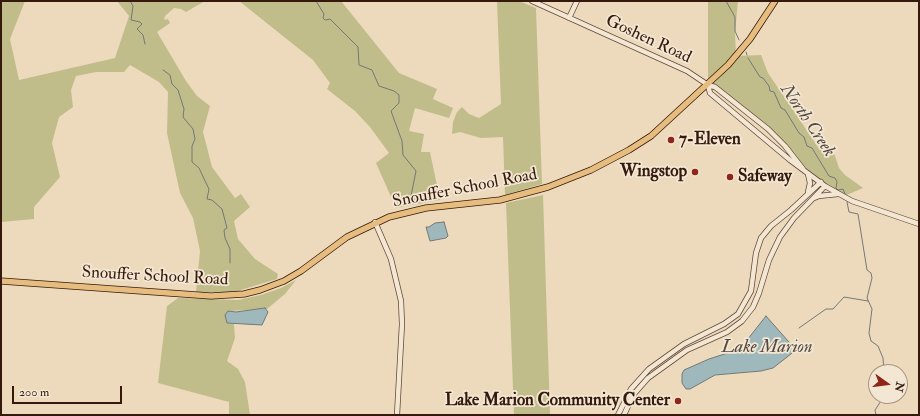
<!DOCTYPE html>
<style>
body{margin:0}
#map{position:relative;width:920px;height:416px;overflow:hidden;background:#eddabc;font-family:"IM FELL Double Pica",serif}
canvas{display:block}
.frame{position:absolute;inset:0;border:2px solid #34190c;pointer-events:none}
.north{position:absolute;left:868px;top:364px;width:40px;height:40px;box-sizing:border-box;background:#f3e7d3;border:1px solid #a79583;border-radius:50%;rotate:104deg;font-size:11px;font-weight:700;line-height:16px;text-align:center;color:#34190c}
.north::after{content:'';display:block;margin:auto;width:14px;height:18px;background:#8f2418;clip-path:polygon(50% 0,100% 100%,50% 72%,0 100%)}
.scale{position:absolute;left:12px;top:386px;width:110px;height:18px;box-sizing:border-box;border:2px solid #34190c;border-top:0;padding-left:5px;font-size:12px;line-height:14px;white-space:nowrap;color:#34190c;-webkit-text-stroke:3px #f3e7d3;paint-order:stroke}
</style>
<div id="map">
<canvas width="920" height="416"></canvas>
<div class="frame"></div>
<div class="north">N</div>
<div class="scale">200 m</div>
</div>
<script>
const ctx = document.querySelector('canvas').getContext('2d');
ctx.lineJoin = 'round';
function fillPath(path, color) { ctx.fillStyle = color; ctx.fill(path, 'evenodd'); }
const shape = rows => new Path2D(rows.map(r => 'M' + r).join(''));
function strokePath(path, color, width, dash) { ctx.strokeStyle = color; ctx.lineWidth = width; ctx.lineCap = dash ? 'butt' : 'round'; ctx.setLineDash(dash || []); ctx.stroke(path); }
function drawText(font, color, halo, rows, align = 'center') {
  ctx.font = font + ' "IM FELL Double Pica",serif'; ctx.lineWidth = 3.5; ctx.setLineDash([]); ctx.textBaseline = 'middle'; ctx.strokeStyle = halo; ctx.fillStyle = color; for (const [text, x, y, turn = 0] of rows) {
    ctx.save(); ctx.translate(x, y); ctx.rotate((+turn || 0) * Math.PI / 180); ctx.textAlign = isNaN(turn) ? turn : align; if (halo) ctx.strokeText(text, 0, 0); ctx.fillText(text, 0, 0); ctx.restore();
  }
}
const green = shape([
 [1,1,25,1,10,39,19,80,115,58,129,16,117,1,205,1,186,12,181,9,174,8,165,16,164,20,168,19,170,23,157,32,186,81,197,96,210,106,203,132,212,167,235,198,241,194,250,207,234,221,238,239,255,259,278,274,277,279,234,292,196,292,200,251,193,218,180,193,167,133,168,92,159,82,130,65,124,72,96,72,76,76,71,90,73,107,59,117,52,143,60,177,34,207,34,219,1,222],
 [239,1,341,1,399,73,437,89,433,99,453,108,449,118,415,108,409,131,424,134,421,152,430,152,440,200,396,208,376,163,389,153,370,127,355,111,327,89,330,83,313,60],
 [497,1,519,1,536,8,542,184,505,195,503,137,481,138,460,132,452,134,453,122,457,112,462,107,469,114,479,118,501,104],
 [708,1,738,1,735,33,736,56,761,55,768,73,818,147,823,145,830,148,835,156,839,168,845,175,863,188,842,197,807,172,785,146,728,97,708,85],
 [543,195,550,415,514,415,506,203],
 [296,280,285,294,267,309,228,311,227,323,234,324,235,338,227,361,238,369,245,382,250,415,229,415,229,402,158,383,167,306,178,298,238,300,261,295,281,288]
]);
const water = shape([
 [444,222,448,236,446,238,430,241,426,227,429,227,435,223,444,222],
 [265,308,268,312,262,325,227,323,225,315,228,311,236,312,265,308],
 [766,316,796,350,773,368,761,371,715,375,690,389,686,389,682,383,682,374,684,370,709,359,740,349,766,316]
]);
const stream = shape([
 [130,1,133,6,131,20,140,22,142,24,137,29,143,35,145,44],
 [316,1,324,14,323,18,325,20,330,19,358,47,359,65,372,70,379,86,394,91,399,95,399,103,391,111,402,141,403,155,416,171,411,196,416,201],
 [726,1,735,17,735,31,739,40],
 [746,52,747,55],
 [748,58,760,77,763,78,769,86,770,91,774,92,781,108,785,110,799,133,804,137,807,146,812,148,829,176,835,178,837,182,836,188,838,190,843,189,845,194],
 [163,70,170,75,172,84,178,90,184,109,183,117,193,129,195,139,192,146,192,162,199,168,206,183,209,189,207,199,212,200,222,209,227,228,224,230,225,238,230,249,230,263],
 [847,202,849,212,858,214,867,270,871,273,872,278,867,298,872,309,869,333,871,341,878,346,883,358,884,372],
 [799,328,826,309,833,309,844,297,868,301],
 [876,384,873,388,874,391,876,392],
 [876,415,875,410,881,401,880,396]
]);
const minor = shape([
 [532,1,687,71,708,85,715,87,768,129,785,146,803,169],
 [569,18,577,1],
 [708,85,710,93,790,160,825,186,852,201,919,224],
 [808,174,810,183,808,192],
 [814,198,819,196,838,194],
 [375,222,391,259,401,301,402,324,397,415],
 [618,415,631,389,649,369,684,344,724,324,738,314,751,291,756,253,761,238,771,226,791,210,821,182],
 [624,415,633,395,648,378,687,350,727,332,742,321,753,307,759,293,769,260,780,237,794,218,825,186]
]);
const major = shape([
 [1,281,211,296,244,294,260,290,284,281,301,271,347,237,389,217,426,208,500,200,548,187,591,170,629,150,651,136,728,65,750,39,775,1]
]);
const markers = [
 [671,140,4,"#8f2418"],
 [695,172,4,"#8f2418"],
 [730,177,4,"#8f2418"],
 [678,401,4,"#8f2418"]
];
const streetNames = [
 ["Goshen Road",648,40,25],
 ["Snouffer School Road",465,189,-11],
 ["Snouffer School Road",155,277,3]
];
const poiNames = [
 ["7-Eleven",679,140],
 ["Wingstop",687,172,"right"],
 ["Safeway",738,177],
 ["Lake Marion Community Center",670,401,"right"]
];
const waterNames = [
 ["North Creek",807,121,56],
 ["Lake Marion",767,348]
];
fillPath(green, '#c0bd8b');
fillPath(water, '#9eb8bc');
strokePath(water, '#747876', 1);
strokePath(stream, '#747876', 1);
strokePath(minor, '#624938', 6);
strokePath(major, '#34190c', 7);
strokePath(minor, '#f3e7d3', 4.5);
strokePath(major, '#e6bd7e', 5.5);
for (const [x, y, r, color] of markers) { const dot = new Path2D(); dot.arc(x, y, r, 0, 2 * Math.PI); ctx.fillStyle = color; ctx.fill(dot); strokePath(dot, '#f3e7d3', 1.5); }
drawText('17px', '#34190c', '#f3e7d3', streetNames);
drawText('bold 17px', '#34190c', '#f3e7d3', poiNames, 'left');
drawText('italic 18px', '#544941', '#f3e7d3', waterNames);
</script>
